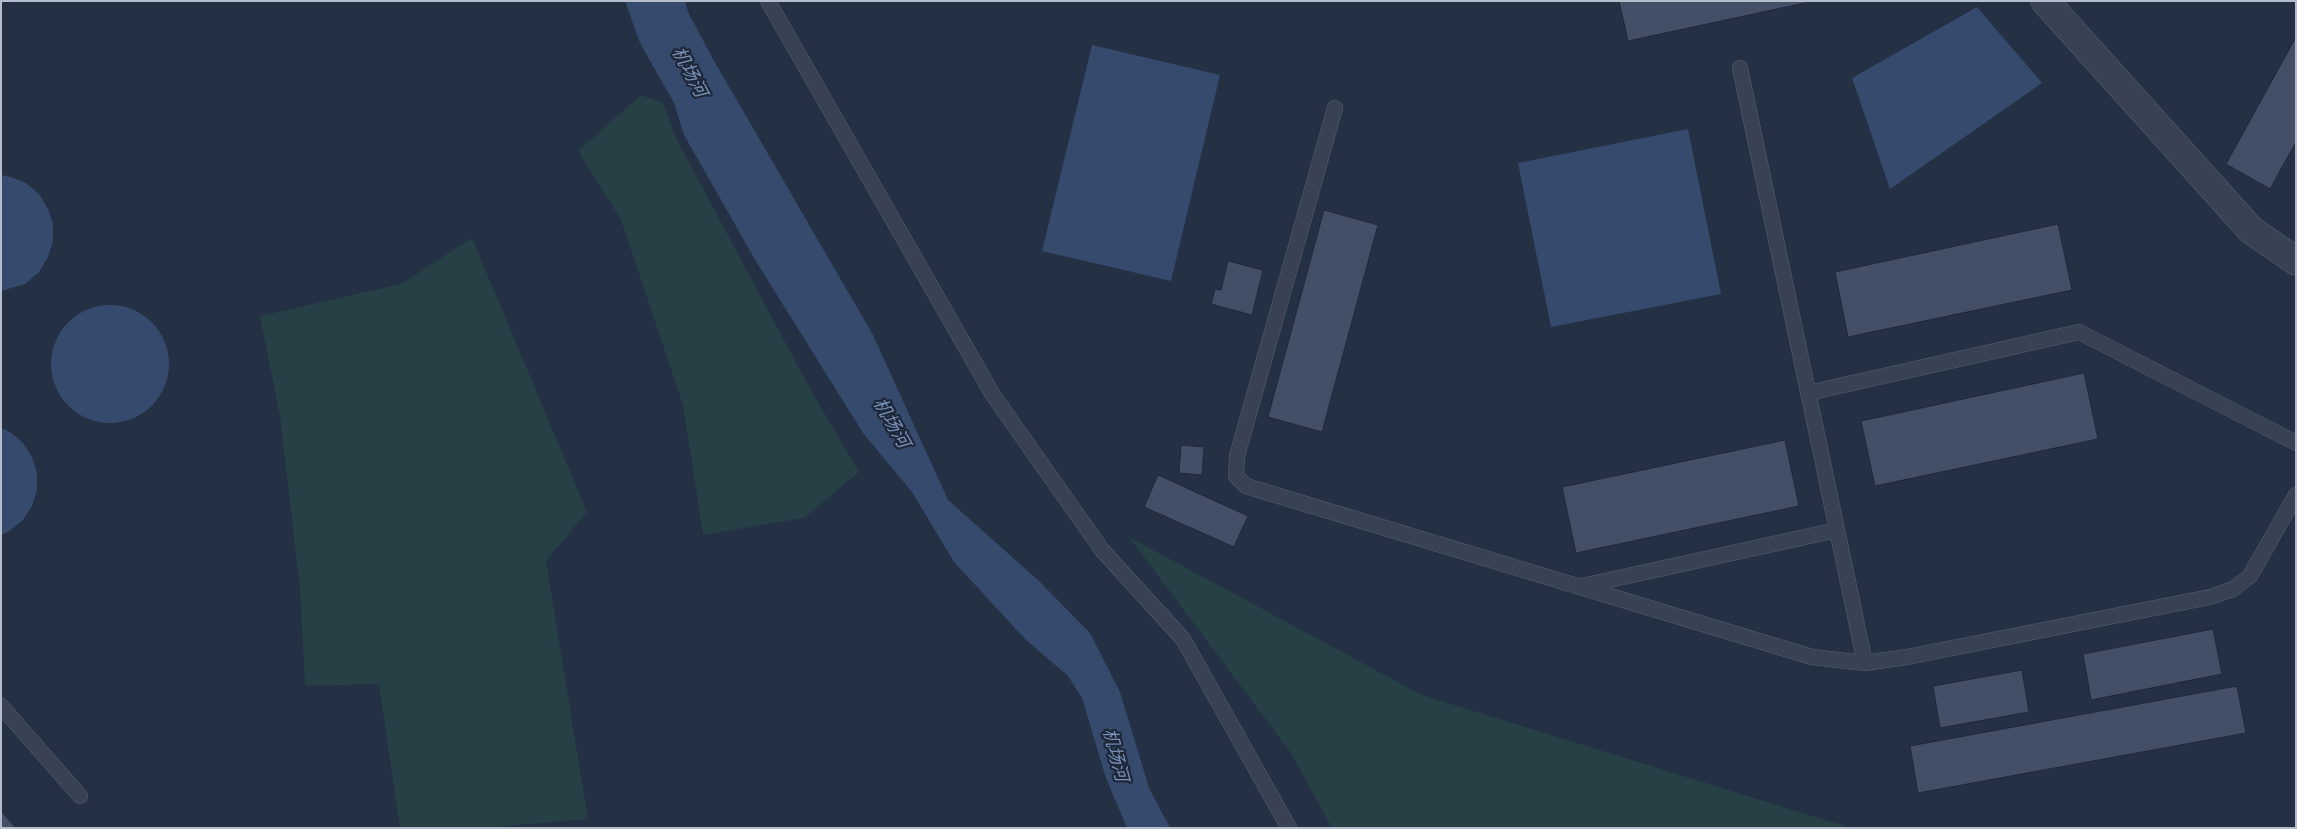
<!DOCTYPE html>
<meta charset="utf-8">
<style>
body{margin:0}
#map{position:relative;width:2297px;height:829px;overflow:hidden;background:#243044;font-family:"Work Sans",sans-serif}
canvas{display:block}
.frame{position:absolute;inset:0;border:2px solid #b5bdcd;pointer-events:none}
</style>
<div id="map">
<canvas width="2297" height="829"></canvas>
<div class="frame"></div>
</div>
<script>
const ctx = document.querySelector('canvas').getContext('2d');
ctx.lineJoin = 'round';
function fillPath(path, color) { ctx.fillStyle = color; ctx.fill(path, 'evenodd'); }
const shape = rows => new Path2D(rows.map(r => 'M' + r).join(''));
function strokePath(path, color, width, dash) { ctx.strokeStyle = color; ctx.lineWidth = width; ctx.lineCap = dash ? 'butt' : 'round'; ctx.setLineDash(dash || []); ctx.stroke(path); }
function drawText(font, color, halo, rows, align = 'center') {
  ctx.font = font + ' "Work Sans","Noto Sans SC",sans-serif'; ctx.lineWidth = 4.5; ctx.setLineDash([]); ctx.textBaseline = 'middle'; ctx.strokeStyle = halo; ctx.fillStyle = color; for (const [text, x, y, turn = 0] of rows) {
    ctx.save(); ctx.translate(x, y); ctx.rotate((+turn || 0) * Math.PI / 180); ctx.textAlign = isNaN(turn) ? turn : align; if (halo) ctx.strokeText(text, 0, 0); ctx.fillText(text, 0, 0); ctx.restore();
  }
}
const green = shape([
 [641,95,663,103,675,136,808,385,859,472,804,518,703,535,683,405,621,220,578,151],
 [472,238,587,512,546,561,588,819,484,828,400,828,379,684,305,686,300,590,280,415,260,316,401,284],
 [1129,537,1422,695,1851,828,1332,828,1291,753]
]);
const water = shape([
 [625,1,685,1,688,12,713,59,873,335,948,500,1039,581,1090,633,1120,692,1149,788,1170,828,1127,828,1106,778,1082,698,1068,676,1025,639,954,562,912,492,863,433,757,263,684,135,674,103,640,43],
 [1977,7,2042,83,1890,189,1852,78],
 [1092,45,1220,75,1171,281,1042,251],
 [1688,129,1721,294,1551,327,1518,163],
 [1,175,11,177,26,183,39,194,48,209,53,224,53,241,48,257,39,272,25,284,1,291],
 '51 364a59 59 0 1 1 118 0a59 59 0 1 1-118 0Z',
 [1,428,10,432,23,443,32,457,37,473,37,490,32,506,23,520,8,532,1,535]
]);
const building = shape([
 [1619,1,1814,1,1628,41,1619,1],
 [2296,37,2296,142,2270,189,2226,164,2296,37],
 [1324,210,1378,225,1322,432,1268,417,1324,210],
 [2058,224,2072,290,1848,337,1835,272,2058,224],
 [1228,261,1263,270,1252,315,1211,304,1215,289,1221,290,1228,261],
 [2084,373,2098,439,1875,486,1861,421,2084,373],
 [1785,440,1799,506,1576,553,1562,487,1785,440],
 [1181,445,1204,447,1202,475,1179,473,1181,445],
 [1158,475,1248,516,1234,547,1144,507,1158,475],
 [2213,629,2222,674,2091,700,2083,654,2213,629],
 [2022,670,2029,712,1940,728,1933,686,2022,670],
 [2237,686,2246,733,1918,793,1910,746,2237,686],
 [1,811,16,828,1,828,1,811]
]);
const service = shape([
 [768,1,993,395,1102,550,1183,639,1289,828],
 [1740,68,1865,663],
 [1335,108,1237,456,1236,476,1246,486,1812,657,1865,663,1907,657,2210,597,2233,589,2250,576,2296,495],
 [1808,393,2079,332,2296,443],
 [1582,586,1837,530],
 [1,706,80,796]
]);
const minor = shape([
 [2045,1,2251,230,2296,261]
]);
const waterNames = [
 ["机场河",689,72,62],
 ["机场河",891,423,60],
 ["机场河",1115,755,75]
];
fillPath(green, '#264045');
fillPath(water, '#364a6d');
fillPath(building, '#424f66');
strokePath(building, '#1f293b', 1);
strokePath(service, '#566071', 16);
strokePath(minor, '#566071', 29);
strokePath(service, '#384253', 15);
strokePath(minor, '#384253', 28);
drawText('italic 18px', '#7a91b7', '#1d2739', waterNames);
</script>
